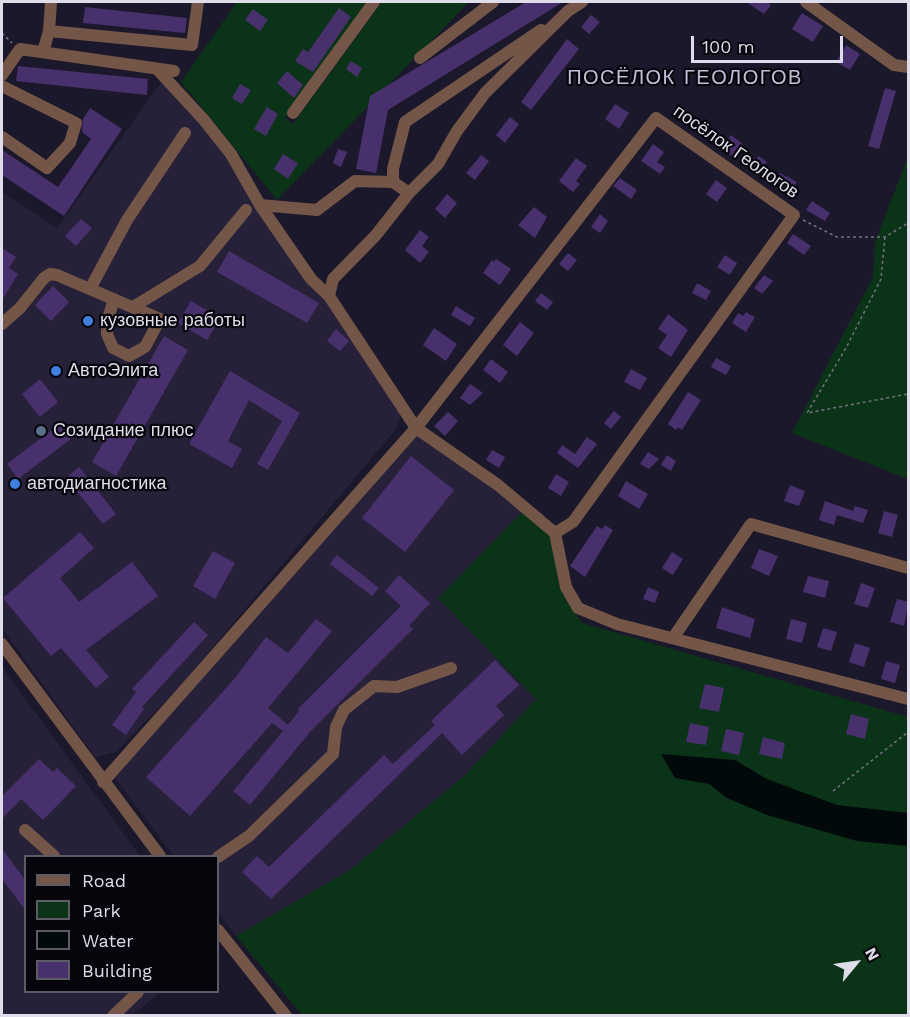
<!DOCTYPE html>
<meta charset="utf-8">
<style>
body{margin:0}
#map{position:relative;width:910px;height:1017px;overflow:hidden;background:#1c182b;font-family:"Work Sans",sans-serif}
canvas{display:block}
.frame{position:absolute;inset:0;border:3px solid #dfddea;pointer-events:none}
.legend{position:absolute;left:24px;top:855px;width:195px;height:138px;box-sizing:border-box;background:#07050c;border:2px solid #5d5b65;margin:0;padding:8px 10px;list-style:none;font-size:18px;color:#dfddea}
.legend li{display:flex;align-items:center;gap:12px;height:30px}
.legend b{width:30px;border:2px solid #5d5b65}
.north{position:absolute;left:826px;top:933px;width:60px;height:60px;-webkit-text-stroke:4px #07050c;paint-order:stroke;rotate:61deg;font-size:16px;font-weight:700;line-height:24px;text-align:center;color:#dfddea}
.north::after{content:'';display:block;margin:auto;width:21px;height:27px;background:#dfddea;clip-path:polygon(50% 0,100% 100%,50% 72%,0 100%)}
.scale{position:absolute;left:691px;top:36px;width:152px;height:27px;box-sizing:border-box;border:3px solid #dfddea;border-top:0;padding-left:8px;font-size:18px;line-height:21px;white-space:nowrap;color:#dfddea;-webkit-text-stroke:4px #07050c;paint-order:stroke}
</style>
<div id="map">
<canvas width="910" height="1017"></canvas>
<div class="frame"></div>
<ul class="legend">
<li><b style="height:8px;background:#735647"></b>Road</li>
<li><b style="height:16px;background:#0b3317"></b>Park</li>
<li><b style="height:16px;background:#01090a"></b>Water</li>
<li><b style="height:16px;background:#47306c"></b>Building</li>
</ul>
<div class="north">N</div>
<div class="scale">100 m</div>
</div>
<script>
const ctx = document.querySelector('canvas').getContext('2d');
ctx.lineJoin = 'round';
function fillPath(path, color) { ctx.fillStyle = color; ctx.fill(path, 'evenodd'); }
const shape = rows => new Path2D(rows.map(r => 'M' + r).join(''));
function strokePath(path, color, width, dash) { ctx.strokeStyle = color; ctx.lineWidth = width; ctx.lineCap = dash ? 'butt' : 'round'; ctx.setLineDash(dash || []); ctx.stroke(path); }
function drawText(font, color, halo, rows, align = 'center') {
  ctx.font = font + ' "Work Sans",sans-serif'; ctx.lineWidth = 4.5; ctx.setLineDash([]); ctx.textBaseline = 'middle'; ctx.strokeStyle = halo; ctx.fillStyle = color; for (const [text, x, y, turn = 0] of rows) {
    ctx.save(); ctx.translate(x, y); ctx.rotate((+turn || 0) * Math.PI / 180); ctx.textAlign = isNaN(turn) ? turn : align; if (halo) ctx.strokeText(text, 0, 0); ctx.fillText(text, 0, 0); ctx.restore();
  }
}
const built = shape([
 [164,78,202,118,326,298,401,414,396,429,182,684,116,752,95,757,2,628,2,192,57,228],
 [420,428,525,509,438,598,536,699,463,777,350,870,236,936,218,912,218,856,174,856,113,775],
 [2,667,140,856,26,856,26,992,161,992,132,1015,2,1015]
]);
const green = shape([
 [237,2,368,2,285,118,293,124,382,2,469,2,277,200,181,82],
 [908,157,908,479,792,433,873,277,875,242],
 [525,509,556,542,559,586,582,623,908,717,908,1015,302,1015,236,936,350,870,463,777,536,699,438,598]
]);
const water = shape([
 [661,754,735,760,767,779,837,805,908,813,908,846,857,841,767,815,727,798,709,784,675,778]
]);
const building = shape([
 [526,2,563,2,388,110,376,173,356,169,370,96],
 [746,2,767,2,771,5,764,14],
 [85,7,187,18,185,33,83,23],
 [339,8,351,17,313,72,295,61,303,49,308,52],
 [253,9,268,20,260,31,245,20],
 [802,13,823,26,813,42,792,29],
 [591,15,600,22,589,34,581,27],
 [567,39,579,49,531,110,521,102],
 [846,45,860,54,850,70,836,62],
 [351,61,362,68,357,77,346,69],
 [18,66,148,79,147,95,16,81],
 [287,71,303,85,294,98,277,83],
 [240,84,251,90,242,104,232,98],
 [885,88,896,91,879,149,868,146],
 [615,104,629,113,619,129,605,119],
 [267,107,278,114,266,136,254,129],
 [90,108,122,129,64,216,2,175,2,150,58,187,91,139,82,132,83,119],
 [510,117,519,124,505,143,496,135],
 [731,135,743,144,733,157,721,148],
 [653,144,664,152,657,162,665,167,660,174,641,161],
 [338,149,347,152,341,167,333,163],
 [283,154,298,163,288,179,274,169],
 [481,155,489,161,475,180,466,173],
 [759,156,767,162,757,174,747,165,753,157,756,159],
 [576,158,587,166,576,181,580,184,573,192,559,181],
 [780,173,797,182,789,193,773,181],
 [620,178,637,190,631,199,613,186],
 [716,180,727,188,717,202,706,194],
 [447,194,457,203,445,218,435,209],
 [812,201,830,213,825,221,806,210],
 [534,207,547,217,535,238,518,225],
 [600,214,608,221,600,233,591,227],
 [81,219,92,228,76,246,65,236],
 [420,230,429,237,422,246,429,252,420,263,405,250],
 [793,234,811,246,804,255,787,243],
 [2,248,16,257,9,268,18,274,2,300],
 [229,251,319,303,307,323,217,272],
 [568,253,577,260,568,271,559,264],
 [725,255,737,263,730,275,717,267],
 [496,259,511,269,500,285,483,273,492,260,494,262],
 [764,275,773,281,762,294,754,288],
 [697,283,711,291,706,300,692,293],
 [53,286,69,302,51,321,35,305],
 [541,293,553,302,547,310,535,301],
 [191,301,220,318,207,340,178,323],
 [456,306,475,318,470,326,451,315],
 [746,312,755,317,746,332,732,323,738,313,743,316],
 [668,314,688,330,671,357,658,348,667,335,658,329],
 [520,322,534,333,517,356,503,345],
 [434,328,457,344,446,361,423,345],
 [336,329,349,341,340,351,327,341],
 [164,336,188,350,116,476,92,462],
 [716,358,731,366,726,375,711,367],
 [491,359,508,372,500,383,483,370],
 [631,369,647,378,640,390,624,382],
 [230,371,300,413,268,470,257,464,282,421,249,400,228,441,242,449,232,468,189,444],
 [40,379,58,402,40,417,22,394],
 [470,384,483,393,470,405,460,398],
 [688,392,701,400,682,430,678,427,676,430,668,424],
 [614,411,621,417,611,429,604,423],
 [448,412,458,421,445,436,434,426],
 [61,423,72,438,18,479,7,464],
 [587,437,597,444,578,468,557,453,562,445,575,454],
 [492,450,505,457,499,468,486,460],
 [648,452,659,459,649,469,640,464],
 [667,455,676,461,671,471,661,465],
 [411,456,454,490,405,552,362,518],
 [79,467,116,514,103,524,66,478],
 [556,474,569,482,561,496,548,488],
 [626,481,648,494,639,509,618,496],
 [790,485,805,491,799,506,784,501],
 [825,501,853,511,855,506,868,510,863,523,837,515,834,525,819,520],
 [884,511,898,515,892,537,878,533],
 [605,525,613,530,585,577,570,566,597,526,602,529],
 [80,532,94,548,60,578,79,602,132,562,158,596,86,650,109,677,96,688,61,648,51,656,3,598],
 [759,549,778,556,769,576,751,568],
 [213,551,235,563,215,599,193,586],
 [672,552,683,559,673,575,662,568],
 [337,555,379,588,372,596,330,564],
 [399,575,430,603,409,626,413,629,310,732,250,805,233,791,283,731,272,723,190,816,146,777,235,678,266,637,288,653,316,619,332,631,268,708,288,725,299,711,298,709,401,606,385,591],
 [808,576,829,581,825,598,803,592],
 [861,583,875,588,868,608,854,604],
 [648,587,659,592,655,603,643,599],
 [897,599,909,602,904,626,890,622],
 [722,607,755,619,750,638,716,628],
 [791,619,807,623,802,643,786,639],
 [194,622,208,635,142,707,144,709,126,735,112,725,136,692,132,689],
 [823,628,837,632,831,651,817,647],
 [855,643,870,648,864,667,849,662],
 [495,660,519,685,496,706,504,715,462,755,442,733,271,899,242,872,257,856,269,867,384,755,393,764,435,725,431,721],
 [886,661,900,665,895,683,881,679],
 [705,684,724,688,719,712,699,708],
 [851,714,869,719,865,739,846,734],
 [690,723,709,727,706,745,686,742],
 [726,729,744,733,739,755,721,751],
 [763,737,785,743,782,759,759,754],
 [39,759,53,772,57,768,76,786,43,820,21,799,2,819,2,796],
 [2,849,26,881,26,911,2,879]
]);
const path = shape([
 [2,33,12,43],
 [803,220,837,237,885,237,908,223],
 [885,237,881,279,846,348,807,413,908,394],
 [833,791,908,732]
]);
const minor = shape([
 [806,2,894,65,908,67],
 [49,31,192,45,198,2],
 [43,52,49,31,51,2],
 [420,58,493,2],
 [157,69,204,120,231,154,260,205,317,210,355,181,393,182],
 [2,75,20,49,174,71],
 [2,86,76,123,70,143,47,168,2,137],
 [293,113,374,2],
 [409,193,393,182,393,169,405,122,541,30],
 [260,205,311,279,329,296],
 [90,289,127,220,185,133],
 [133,307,200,266,246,210],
 [2,324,20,308,44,278,50,274,57,275,160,319,145,347,129,356,113,348,107,334,107,322,114,299],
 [555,533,566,587,578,608,617,624,908,699],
 [673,638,751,524,908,568],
 [2,644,160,856],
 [103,782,416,428,656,118,794,215,573,522,555,533,498,485,416,428,329,296,333,279,376,235,409,193,438,164,457,131,485,93,568,11,582,2],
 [25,830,54,856],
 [218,857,249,836,333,754,336,727,344,710,374,686,397,687,451,668],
 [218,930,286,1016],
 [113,1016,138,992]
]);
const markers = [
 [88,321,6,"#3f7fe0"],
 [56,371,6,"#3f7fe0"],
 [41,431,6,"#5c6f8a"],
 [15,484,6,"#3f7fe0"]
];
const streetNames = [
 ["посёлок Геологов",736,152,35]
];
const poiNames = [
 ["кузовные работы",100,321],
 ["АвтоЭлита",68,371],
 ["Созидание плюс",53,431],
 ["автодиагностика",27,484]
];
const neighbourhoodNames = [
 ["ПОСЁЛОК ГЕОЛОГОВ",685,78]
];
fillPath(built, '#262139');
fillPath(green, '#0b3317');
fillPath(water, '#01090a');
fillPath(building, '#47306c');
strokePath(path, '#757282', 1.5, [3, 3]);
strokePath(minor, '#735647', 12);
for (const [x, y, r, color] of markers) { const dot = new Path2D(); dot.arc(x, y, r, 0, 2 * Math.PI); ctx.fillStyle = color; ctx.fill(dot); strokePath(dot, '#07050c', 2); }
drawText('18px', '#dfddea', '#07050c', streetNames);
drawText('18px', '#dfddea', '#07050c', poiNames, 'left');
ctx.letterSpacing = '1.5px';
drawText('20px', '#c1bed7', '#07050c', neighbourhoodNames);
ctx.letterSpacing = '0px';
</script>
